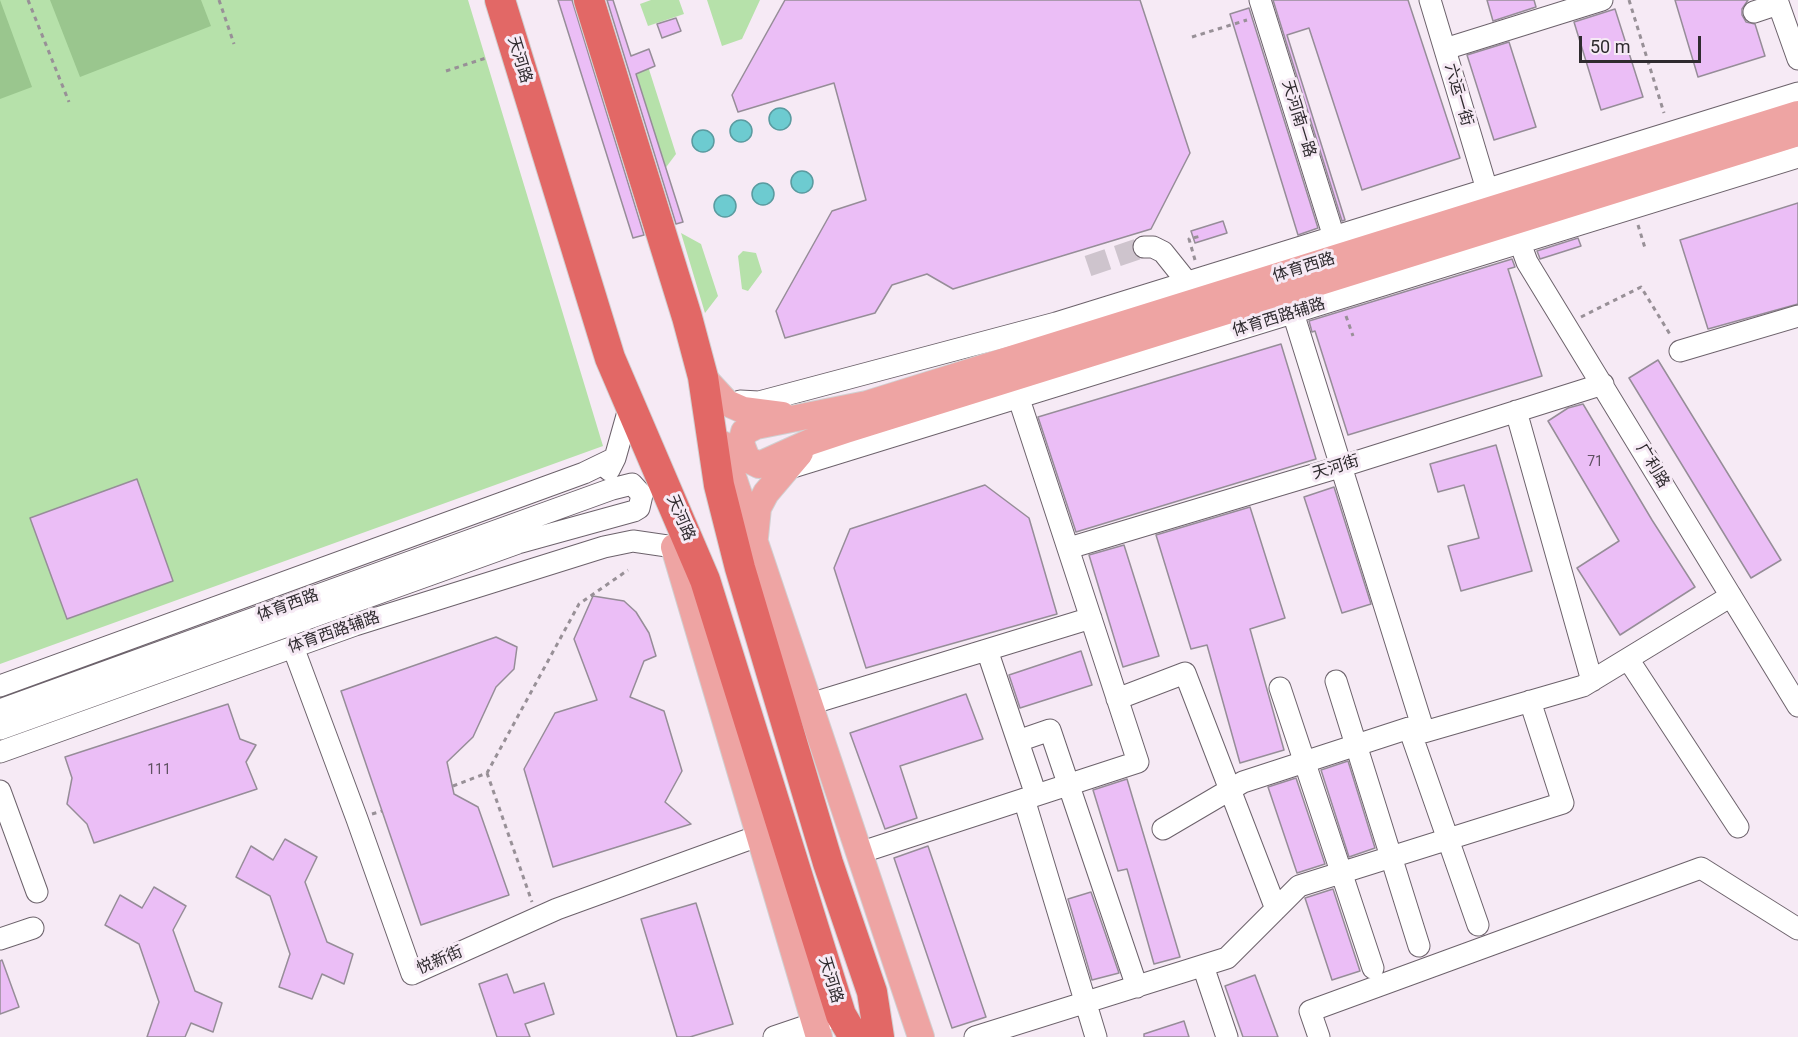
<!DOCTYPE html>
<meta charset="utf-8">
<style>
body{margin:0}
#map{position:relative;width:1798px;height:1037px;overflow:hidden;background:#f6eaf5;font-family:Roboto,sans-serif}
canvas{display:block}
.scale{position:absolute;left:1579px;top:36px;width:122px;height:27px;box-sizing:border-box;border:3px solid #2f2b2f;border-top:0;padding-left:8px;font-size:18px;line-height:21px;white-space:nowrap;color:#2f2b2f;-webkit-text-stroke:4px #f6eaf5;paint-order:stroke}
</style>
<div id="map">
<canvas width="1798" height="1037"></canvas>
<div class="scale">50 m</div>
</div>
<script>
const ctx = document.querySelector('canvas').getContext('2d');
ctx.lineJoin = 'round';
function fillPath(path, color) { ctx.fillStyle = color; ctx.fill(path, 'evenodd'); }
const shape = rows => new Path2D(rows.map(r => 'M' + r).join(''));
function strokePath(path, color, width, dash) { ctx.strokeStyle = color; ctx.lineWidth = width; ctx.lineCap = dash ? 'butt' : 'round'; ctx.setLineDash(dash || []); ctx.stroke(path); }
function drawText(font, color, halo, rows, align = 'center') {
  ctx.font = font + ' Roboto,"Noto Sans SC",sans-serif'; ctx.lineWidth = 6; ctx.setLineDash([]); ctx.textBaseline = 'middle'; ctx.strokeStyle = halo; ctx.fillStyle = color; for (const [text, x, y, turn = 0] of rows) {
    ctx.save(); ctx.translate(x, y); ctx.rotate((+turn || 0) * Math.PI / 180); ctx.textAlign = isNaN(turn) ? turn : align; if (halo) ctx.strokeText(text, 0, 0); ctx.fillText(text, 0, 0); ctx.restore();
  }
}
const green = shape([
 [0,0,468,0,603,446,0,664],
 [651,0,679,0,684,14,648,26,640,4],
 [707,0,760,0,742,39,722,46],
 [627,53,646,60,676,154,664,170],
 [681,233,701,244,718,296,705,313],
 [743,251,756,253,762,272,748,291,742,289,738,256]
]);
const forest = shape([
 [0,0,32,87,0,99],
 [50,0,201,0,211,26,80,77]
]);
const water = shape([
 '769 119a11 11 0 1 1 22 0a11 11 0 1 1-22 0Z',
 '730 131a11 11 0 1 1 22 0a11 11 0 1 1-22 0Z',
 '692 141a11 11 0 1 1 22 0a11 11 0 1 1-22 0Z',
 '791 182a11 11 0 1 1 22 0a11 11 0 1 1-22 0Z',
 '752 194a11 11 0 1 1 22 0a11 11 0 1 1-22 0Z',
 '714 206a11 11 0 1 1 22 0a11 11 0 1 1-22 0Z'
]);
const building = shape([
 [558,0,572,0,644,235,633,238,558,0],
 [607,0,613,0,631,56,649,49,655,66,636,74,683,222,676,224,607,0],
 [785,0,1140,0,1190,153,1151,229,953,289,927,274,892,285,875,313,785,338,776,311,832,211,866,200,834,83,738,112,732,95,785,0],
 [1273,0,1408,0,1460,158,1362,190,1309,28,1287,35,1345,220,1342,221,1273,0],
 [1487,0,1534,0,1536,7,1493,21,1487,0],
 [1675,0,1748,0,1742,9,1742,15,1746,22,1755,24,1765,56,1698,77,1675,0],
 [1249,8,1318,228,1298,235,1230,14,1249,8],
 [1615,9,1643,97,1601,110,1574,22,1615,9],
 [676,18,681,31,662,38,657,24,676,18],
 [1509,42,1536,127,1494,140,1467,55,1509,42],
 [1798,203,1798,304,1708,329,1680,240,1798,203],
 [1223,221,1227,233,1195,243,1191,231,1223,221],
 [1578,238,1581,246,1540,259,1539,256,1537,251,1578,238],
 [1512,259,1515,267,1508,269,1542,376,1348,435,1315,331,1312,332,1309,321,1512,259],
 [1281,344,1316,459,1076,532,1038,417,1281,344],
 [1658,360,1781,560,1751,578,1629,378,1658,360],
 [1583,404,1652,520,1695,587,1620,635,1577,568,1619,541,1548,421,1568,408,1583,404],
 [1496,445,1532,571,1461,591,1448,546,1479,538,1464,485,1438,492,1430,464,1496,445],
 [137,479,173,581,67,619,30,518,137,479],
 [985,485,1029,518,1057,614,866,668,834,568,850,529,985,485],
 [1334,487,1371,604,1342,613,1304,497,1334,487],
 [1250,507,1285,618,1250,629,1284,750,1240,763,1207,645,1191,649,1156,535,1250,507],
 [1124,545,1159,656,1123,667,1089,555,1124,545],
 [593,596,624,601,636,612,649,633,656,656,644,661,630,697,664,711,682,771,665,802,691,824,553,867,524,769,555,713,597,700,574,639,593,596],
 [496,637,517,647,514,669,496,687,473,737,447,762,454,794,478,807,509,895,421,925,341,691,496,637],
 [1081,651,1092,685,1020,708,1009,675,1081,651],
 [966,694,983,739,900,766,917,818,885,829,850,733,966,694],
 [228,704,240,739,256,745,246,762,257,789,94,843,87,824,67,804,72,778,65,757,228,704],
 [1348,761,1375,848,1349,857,1321,770,1348,761],
 [1296,778,1325,864,1297,873,1268,787,1296,778],
 [1127,779,1180,957,1154,964,1127,869,1118,871,1093,790,1127,779],
 [285,839,317,857,305,882,327,942,353,954,344,984,322,974,312,999,279,987,290,954,270,896,236,877,251,846,273,860,285,839],
 [928,846,986,1017,952,1028,894,858,928,846],
 [154,887,186,906,173,930,195,991,222,1003,213,1032,191,1023,185,1037,147,1037,159,1002,139,944,105,925,120,895,142,908,154,887],
 [1333,889,1360,971,1332,980,1305,898,1333,889],
 [1091,892,1119,973,1092,980,1068,899,1091,892],
 [696,903,733,1024,690,1037,677,1037,641,919,696,903],
 [2,960,19,1007,0,1014,0,961,2,960],
 [507,974,514,993,544,983,554,1014,525,1024,530,1037,497,1037,479,984,507,974],
 [1255,975,1278,1037,1243,1037,1225,986,1255,975],
 [1184,1021,1189,1037,1144,1037,1144,1034,1184,1021]
]);
const minorTunnel = shape([
 [1088,266,1144,247]
]);
const path = shape([
 [28,0,69,102],
 [219,0,234,44],
 [1629,0,1664,113],
 [1192,37,1247,20],
 [446,71,486,58],
 [1638,225,1645,248],
 [1195,260,1189,239,1201,236],
 [1346,316,1353,336],
 [1581,317,1641,287,1671,336],
 [487,773,532,902],
 [453,786,487,773,579,604,628,570],
 [372,814,382,811]
]);
const minor = shape([
 [1260,0,1338,250],
 [1430,0,1491,203],
 [1777,0,1798,59],
 [1754,12,1778,4],
 [1445,49,1602,0],
 [1516,232,1527,262,1798,706],
 [1144,247,1153,247,1163,252,1187,282],
 [1289,300,1424,732,1583,686,1731,596],
 [1680,351,1798,316],
 [740,401,759,402,1056,323,1798,93],
 [1516,411,1592,681],
 [609,470,615,458,630,405],
 [780,471,1798,157],
 [1069,548,1343,466,1603,384],
 [293,647,357,819,412,974,557,909,758,836],
 [987,650,1036,795],
 [1628,659,1738,827],
 [1336,681,1419,946],
 [0,686,584,473,615,458],
 [1280,688,1373,968],
 [1117,699,1185,673,1276,909],
 [810,704,1091,618],
 [0,710,612,489,632,484,642,495,639,508,634,511,518,543,0,729],
 [1018,741,1050,730,1137,987],
 [0,752,355,625,604,547,633,541,674,547],
 [0,791,37,892],
 [1024,799,1096,1037],
 [1163,829,1243,782,1409,728,1478,925],
 [859,853,1138,762,1019,399],
 [0,939,33,928],
 [1203,966,1227,1037],
 [774,1037,830,1018],
 [975,1037,1227,958,1299,886,1563,803,1530,701],
 [1319,1037,1310,1011,1701,868,1798,929]
]);
const major = shape([
 [1798,114,867,404,756,426,744,432,741,443,747,459,759,465,810,442,846,430,1798,133],
 [703,377,727,403,743,410,782,415],
 [722,444,921,1037],
 [755,537,758,508,766,493,800,453],
 [674,547,819,1037]
]);
const highway = shape([
 [500,0,610,358,705,580,841,1015,854,1037],
 [589,0,687,317,703,377,719,485,740,568,828,863,872,992,879,1037]
]);
const numberNames = [
 ["71",1595,462],
 ["111",159,770]
];
const streetNames = [
 ["天河路",519,60,73],
 ["六运一街",1458,95,74],
 ["天河南一路",1298,119,73],
 ["体育西路",1304,268,-17],
 ["体育西路辅路",1279,318,-17],
 ["广利路",1652,466,59],
 ["天河街",1336,468,-17],
 ["天河路",680,518,67],
 ["体育西路",288,606,-20],
 ["体育西路辅路",334,633,-19],
 ["悦新街",440,961,-23],
 ["天河路",830,980,73]
];
fillPath(green, '#b6e1aa');
fillPath(forest, '#9ac68e');
fillPath(water, '#6dcbd0');
strokePath(water, '#5a9ba0', 1.5);
fillPath(building, '#ebbef6');
strokePath(building, '#968d98', 1.5);
strokePath(minorTunnel, '#cec4cd', 21, [21, 10]);
strokePath(minor, '#6c626b', 23);
strokePath(major, '#d1d0d1', 28);
strokePath(highway, '#d1d0d1', 32);
strokePath(path, '#989097', 3, [4.5, 4.5]);
strokePath(minor, '#fff', 21);
strokePath(major, '#eea4a3', 26);
strokePath(highway, '#e26866', 30);
drawText('14px', '#5e5061', null, numberNames);
drawText('16px', '#2f2b2f', '#f6eaf5', streetNames);
</script>
